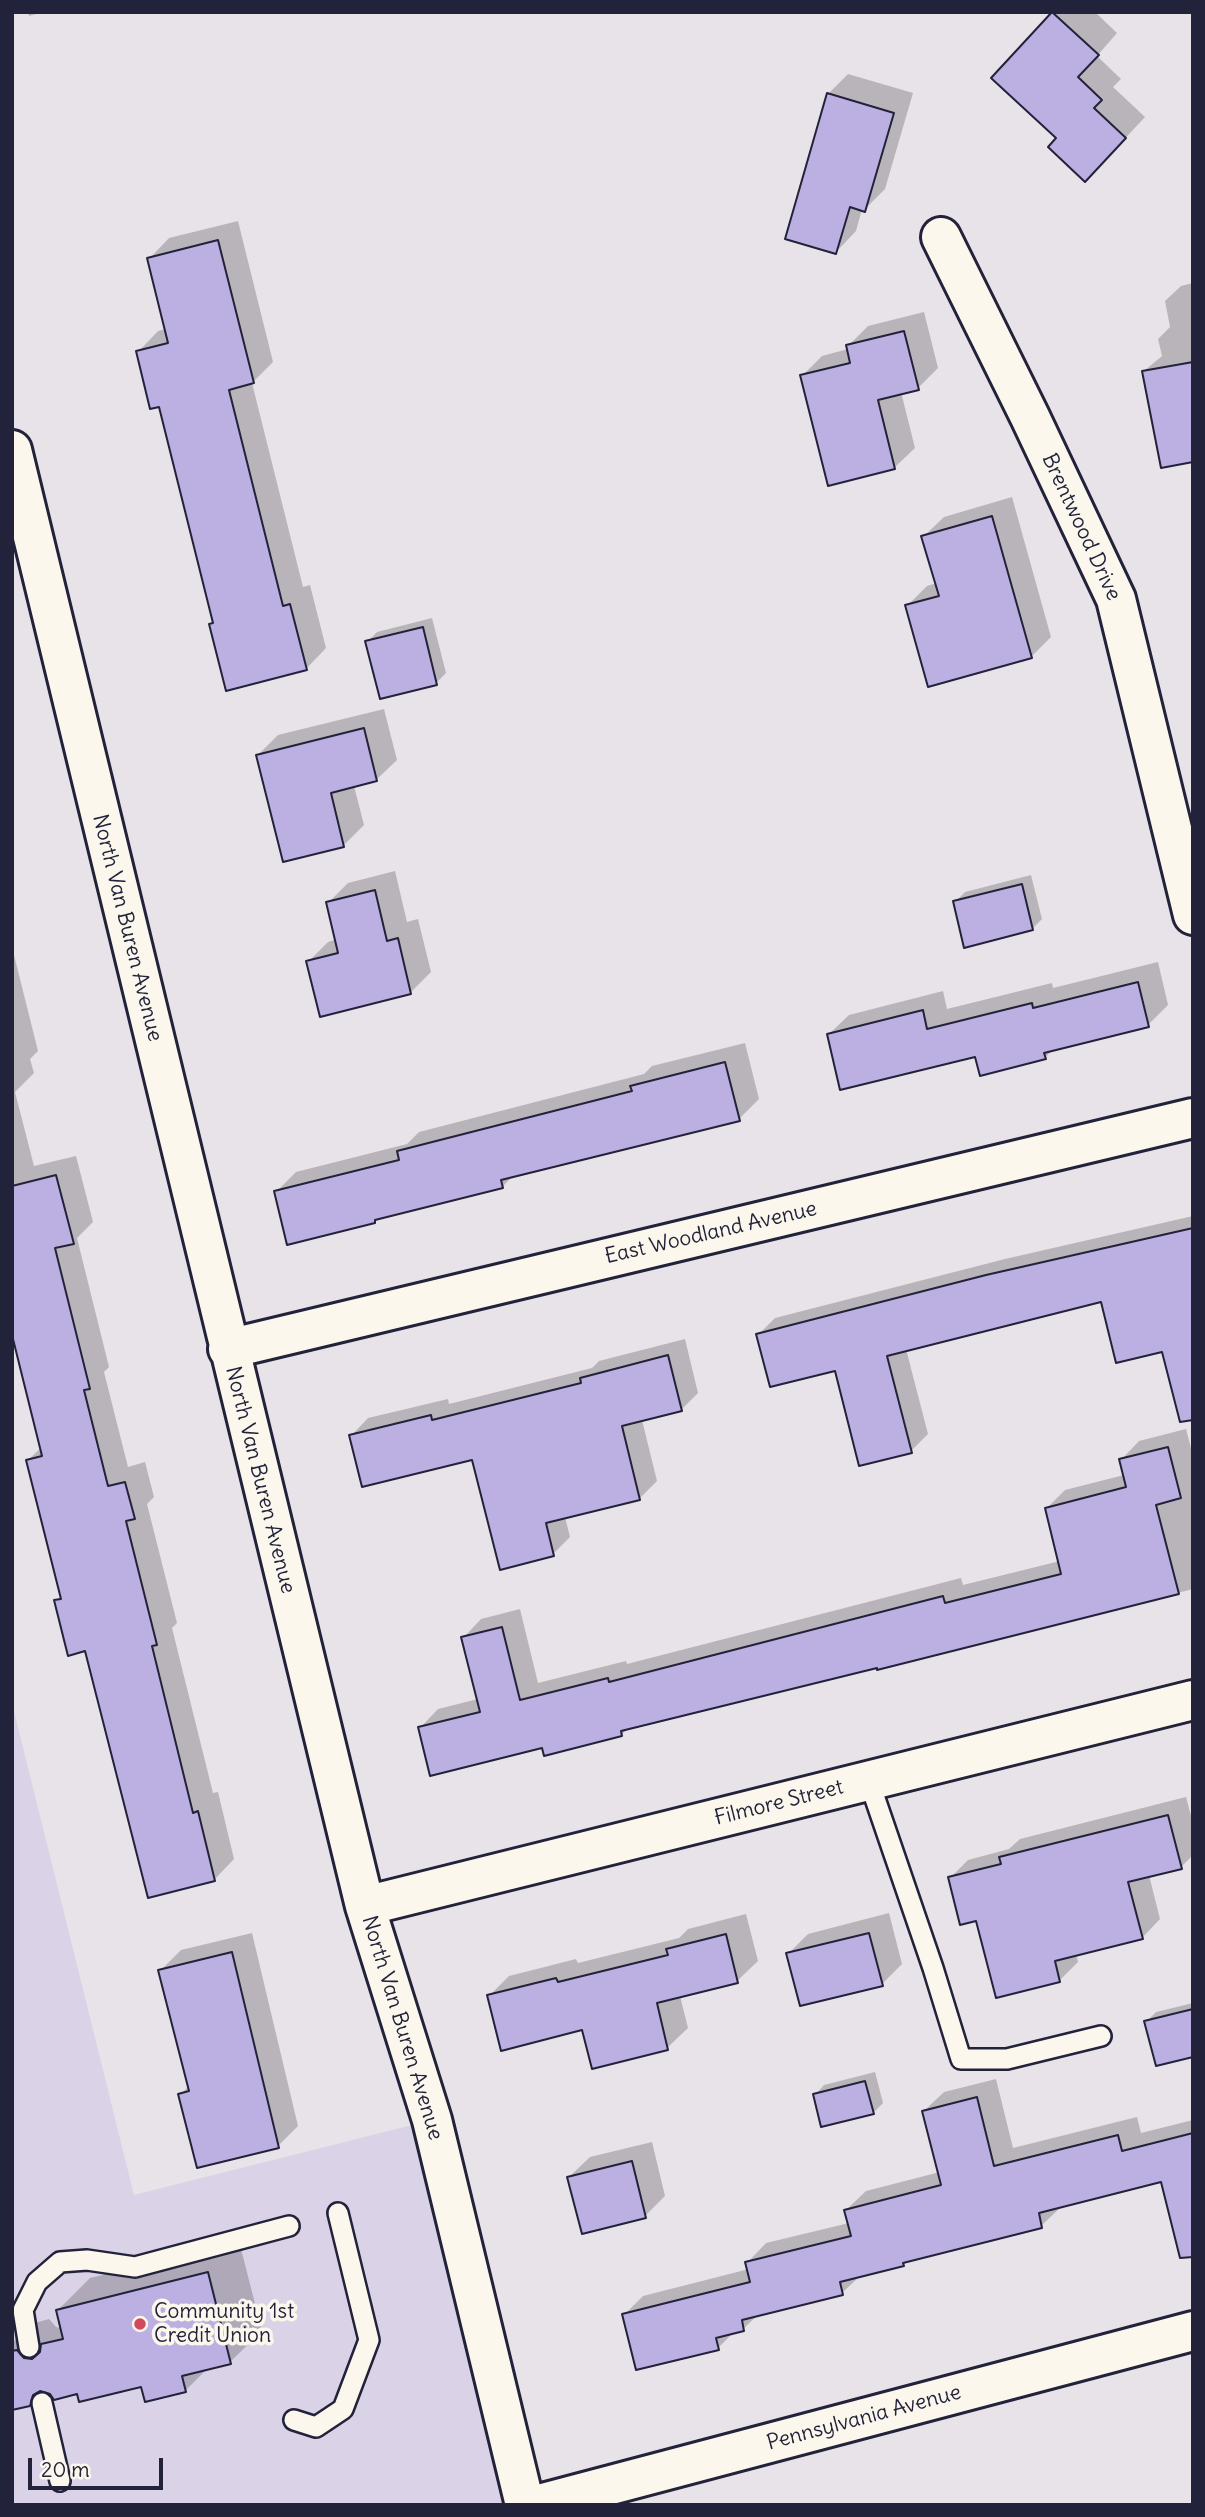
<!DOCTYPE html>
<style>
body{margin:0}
#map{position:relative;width:1205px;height:2517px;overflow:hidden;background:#e8e2e9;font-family:Delius,sans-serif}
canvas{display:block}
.frame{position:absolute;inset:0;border:14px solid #22223b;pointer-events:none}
.scale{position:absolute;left:28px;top:2458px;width:135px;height:32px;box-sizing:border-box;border:4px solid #22223b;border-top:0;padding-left:9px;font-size:21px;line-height:24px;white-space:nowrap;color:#22223b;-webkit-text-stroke:5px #fbf7ec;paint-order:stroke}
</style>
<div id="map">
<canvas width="1205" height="2517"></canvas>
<div class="frame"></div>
<div class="scale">20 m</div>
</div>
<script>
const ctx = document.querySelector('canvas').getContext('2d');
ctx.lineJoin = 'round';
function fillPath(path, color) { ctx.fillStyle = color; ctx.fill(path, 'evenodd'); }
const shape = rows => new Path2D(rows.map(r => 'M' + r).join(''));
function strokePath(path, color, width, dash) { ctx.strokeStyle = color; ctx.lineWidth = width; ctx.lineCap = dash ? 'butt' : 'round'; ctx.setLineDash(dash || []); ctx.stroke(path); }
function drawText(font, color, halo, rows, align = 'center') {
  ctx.font = font + ' Delius,sans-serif'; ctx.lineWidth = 7; ctx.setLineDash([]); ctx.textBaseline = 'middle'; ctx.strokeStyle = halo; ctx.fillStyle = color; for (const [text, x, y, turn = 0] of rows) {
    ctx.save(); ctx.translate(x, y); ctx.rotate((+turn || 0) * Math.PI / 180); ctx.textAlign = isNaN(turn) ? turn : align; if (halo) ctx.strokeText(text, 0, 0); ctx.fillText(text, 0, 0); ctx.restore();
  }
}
const built = shape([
 [12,1703,134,2195,432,2120,525,2505,12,2505]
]);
const shadow = shape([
 [28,12,43,12,29,16],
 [1054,12,1095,12,1117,33,1097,56,1121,79,1113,87,1145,117,1105,160,1059,138,994,78],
 [848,74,913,93,885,189,864,210,862,209,856,231,836,252,828,94],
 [238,221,273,362,252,383,303,587,310,585,326,648,306,669,211,625,215,621,161,405,138,352,158,331,166,329,149,259,169,238],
 [1193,283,1193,460,1144,371,1162,356,1158,339,1170,327,1165,301,1181,286],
 [924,312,938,368,918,388,901,392,915,448,894,468,802,376,822,356,848,349,848,346,868,326],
 [1012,497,1051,637,1031,657,907,606,927,586,937,583,923,537,944,517],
 [432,618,446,673,436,683,367,642,377,632],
 [384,709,397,760,376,780,354,786,364,825,344,845,284,860,258,755,278,735],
 [395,871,407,922,418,919,431,972,411,992,321,1014,308,962,328,942,337,939,328,903,348,883],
 [1031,875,1042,919,1032,929,955,902,965,892],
 [12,947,38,1051,30,1059,34,1073,15,1092,34,1166,76,1156,93,1222,77,1238,109,1367,104,1372,128,1467,145,1462,154,1497,147,1504,177,1623,172,1628,213,1793,218,1792,234,1859,214,1880,86,1649,56,1601,62,1595,28,1460,42,1447,12,1328],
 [1158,962,1168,1005,1148,1025,1054,1048,1045,1058,976,1055,828,1035,849,1015,943,991,947,1009,1052,983,1053,988],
 [745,1043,759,1099,739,1119,514,1175,502,1187,378,1218,374,1222,276,1192,296,1172,407,1144,419,1132,644,1074,652,1066],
 [1193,1216,1193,1358,1163,1350,1103,1300,906,1349,928,1434,911,1451,836,1369,758,1335,775,1318,1005,1259],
 [685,1339,698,1393,681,1410,642,1420,657,1481,640,1498,565,1517,570,1537,553,1554,474,1458,351,1436,368,1418,448,1399,449,1404,592,1368,599,1361],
 [1186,1429,1193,1456,1193,1589,879,1668,878,1665,630,1727,621,1735,544,1746,420,1728,438,1709,478,1699,463,1638,481,1619,520,1609,538,1683,626,1661,627,1664,961,1578,963,1585,1060,1561,1047,1508,1065,1490,1124,1475,1121,1460,1139,1441],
 [1186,1797,1193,1823,1193,1855,1181,1867,1149,1875,1160,1919,1142,1938,1076,1954,1078,1962,1060,1980,978,1919,950,1878,968,1860,1009,1849,1020,1839],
 [889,1913,902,1964,882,1984,788,1954,808,1934],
 [746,1914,758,1961,737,1981,680,1996,688,2028,667,2048,584,2028,489,1996,509,1976,576,1959,578,1963,679,1938,688,1929],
 [252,1933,298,2126,278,2146,180,2095,189,2086,160,1971,181,1950],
 [1193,2003,1193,2055,1146,2022,1156,2012],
 [875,2072,883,2103,873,2113,815,2095,824,2085],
 [996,2079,1013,2148,1137,2117,1141,2133,1193,2120,1193,2193,1162,2180,1061,2207,1041,2226,908,2260,903,2265,860,2276,842,2293,759,2314,743,2329,735,2331,718,2348,624,2315,643,2296,749,2269,747,2263,766,2243,849,2223,846,2210,866,2191,940,2172,924,2111,944,2092],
 [652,2142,665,2196,645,2216,569,2177,590,2157],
 [239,2241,262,2331,230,2362,208,2368,185,2391,142,2384,78,2392,52,2393,43,2390,29,2404,12,2408,12,2343,31,2324,49,2319,56,2327,60,2328,58,2310,90,2278]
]);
const building = shape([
 [1052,12,1099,55,1078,77,1102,100,1094,108,1126,138,1085,182,1048,147,1056,138,991,78,1052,12],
 [827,93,894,113,865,212,850,207,836,254,785,239,827,93],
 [218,240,254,383,229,390,283,606,290,604,307,670,226,691,209,624,213,623,159,407,150,409,136,351,168,343,147,258,218,240],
 [904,331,919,390,878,400,895,469,828,486,800,375,850,363,846,345,904,331],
 [1193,362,1193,462,1161,468,1142,371,1193,362],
 [992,516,1032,658,928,687,905,605,939,596,921,536,992,516],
 [423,627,437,685,380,699,365,641,423,627],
 [364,728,377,781,331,793,344,847,283,862,256,755,364,728],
 [1022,884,1033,930,964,948,953,901,1022,884],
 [375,890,387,941,398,938,411,994,320,1017,306,961,338,953,326,902,375,890],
 [1138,982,1149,1027,1044,1053,1046,1059,980,1076,975,1057,840,1090,827,1034,923,1010,927,1029,1032,1003,1033,1008,1138,982],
 [725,1062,740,1121,501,1180,503,1188,375,1220,375,1223,287,1245,274,1191,399,1160,397,1151,632,1091,630,1086,725,1062],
 [56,1175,74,1244,55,1248,90,1389,84,1390,108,1486,125,1482,135,1519,126,1521,157,1645,152,1646,193,1813,198,1811,215,1881,148,1898,85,1651,68,1656,54,1600,61,1599,26,1460,42,1456,12,1335,12,1186,56,1175],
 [1193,1228,1193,1420,1180,1422,1162,1352,1116,1363,1101,1302,887,1356,912,1453,859,1466,835,1371,770,1387,756,1334,986,1275,1193,1228],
 [668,1355,682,1411,622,1426,640,1500,546,1523,554,1556,500,1570,472,1460,362,1487,349,1435,431,1415,432,1420,581,1383,580,1378,668,1355],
 [1168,1447,1181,1498,1156,1505,1179,1594,877,1670,877,1668,621,1731,622,1736,544,1756,542,1748,430,1776,418,1727,480,1712,461,1637,502,1627,520,1700,608,1678,609,1682,943,1596,945,1603,1061,1574,1045,1508,1126,1487,1119,1459,1168,1447],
 [1168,1815,1182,1869,1128,1882,1143,1939,1055,1961,1060,1982,996,1998,976,1921,960,1925,948,1877,1001,1864,999,1857,1168,1815],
 [869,1933,883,1986,800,2006,786,1953,869,1933],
 [726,1934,738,1983,657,2003,668,2050,592,2069,582,2030,501,2051,487,1995,556,1978,558,1982,668,1955,666,1949,726,1934],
 [232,1952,279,2148,197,2168,178,2094,189,2091,158,1970,232,1952],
 [1193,2009,1193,2057,1156,2066,1144,2021,1193,2009],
 [865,2081,874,2114,821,2127,813,2094,865,2081],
 [977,2097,994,2166,1118,2135,1122,2151,1193,2133,1193,2257,1180,2258,1161,2182,1039,2213,1042,2228,903,2263,904,2266,840,2282,843,2295,742,2320,744,2331,716,2338,719,2350,636,2370,622,2314,750,2282,745,2262,851,2236,844,2210,941,2185,922,2111,977,2097],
 [632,2161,646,2218,582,2234,567,2177,632,2161],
 [208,2272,231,2364,182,2376,186,2392,145,2402,141,2387,79,2402,77,2394,54,2400,50,2394,40,2391,33,2395,30,2406,12,2410,12,2351,17,2350,24,2358,32,2359,40,2352,41,2344,63,2339,56,2310,208,2272]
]);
const lane = shape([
 [869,1781,933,1968,961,2059,1007,2059,1101,2036],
 [29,2347,23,2310,37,2282,60,2262,87,2260,135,2267,289,2226],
 [42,2403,60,2481],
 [294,2420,316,2427,343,2409,369,2340,338,2213]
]);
const street = shape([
 [941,237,1030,417,1116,599,1193,915],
 [12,450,365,1906,432,2120,525,2505],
 [228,1349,1193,1118],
 [365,1906,1193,1700]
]);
const secondary = shape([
 [535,2505,1193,2331]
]);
const markers = [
 [140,2324,7,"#d1495b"]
];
const streetNames = [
 ["Brentwood Drive",1081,527,65],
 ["North Van Buren Avenue",127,928,76],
 ["East Woodland Avenue",711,1233,-13],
 ["North Van Buren Avenue",260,1480,76],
 ["Filmore Street",779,1803,-14],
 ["North Van Buren Avenue",402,2028,73],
 ["Pennsylvania Avenue",864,2418,-15]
];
const poiNames = [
 ["Community 1st",154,2312],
 ["Credit Union",154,2336]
];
fillPath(built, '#dad3e7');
fillPath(shadow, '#0003');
fillPath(building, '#bbb0e1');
strokePath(building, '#22223b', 2);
strokePath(lane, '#22223b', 24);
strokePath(street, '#22223b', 44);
strokePath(secondary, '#22223b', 44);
strokePath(lane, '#fbf7ec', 19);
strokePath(street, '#fbf7ec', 38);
strokePath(secondary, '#fbf7ec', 38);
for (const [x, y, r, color] of markers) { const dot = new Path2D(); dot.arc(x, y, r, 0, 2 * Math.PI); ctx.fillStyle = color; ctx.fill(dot); strokePath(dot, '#fbf7ec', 2.5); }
drawText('21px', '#22223b', '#fbf7ec', streetNames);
drawText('21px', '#22223b', '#fbf7ec', poiNames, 'left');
</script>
